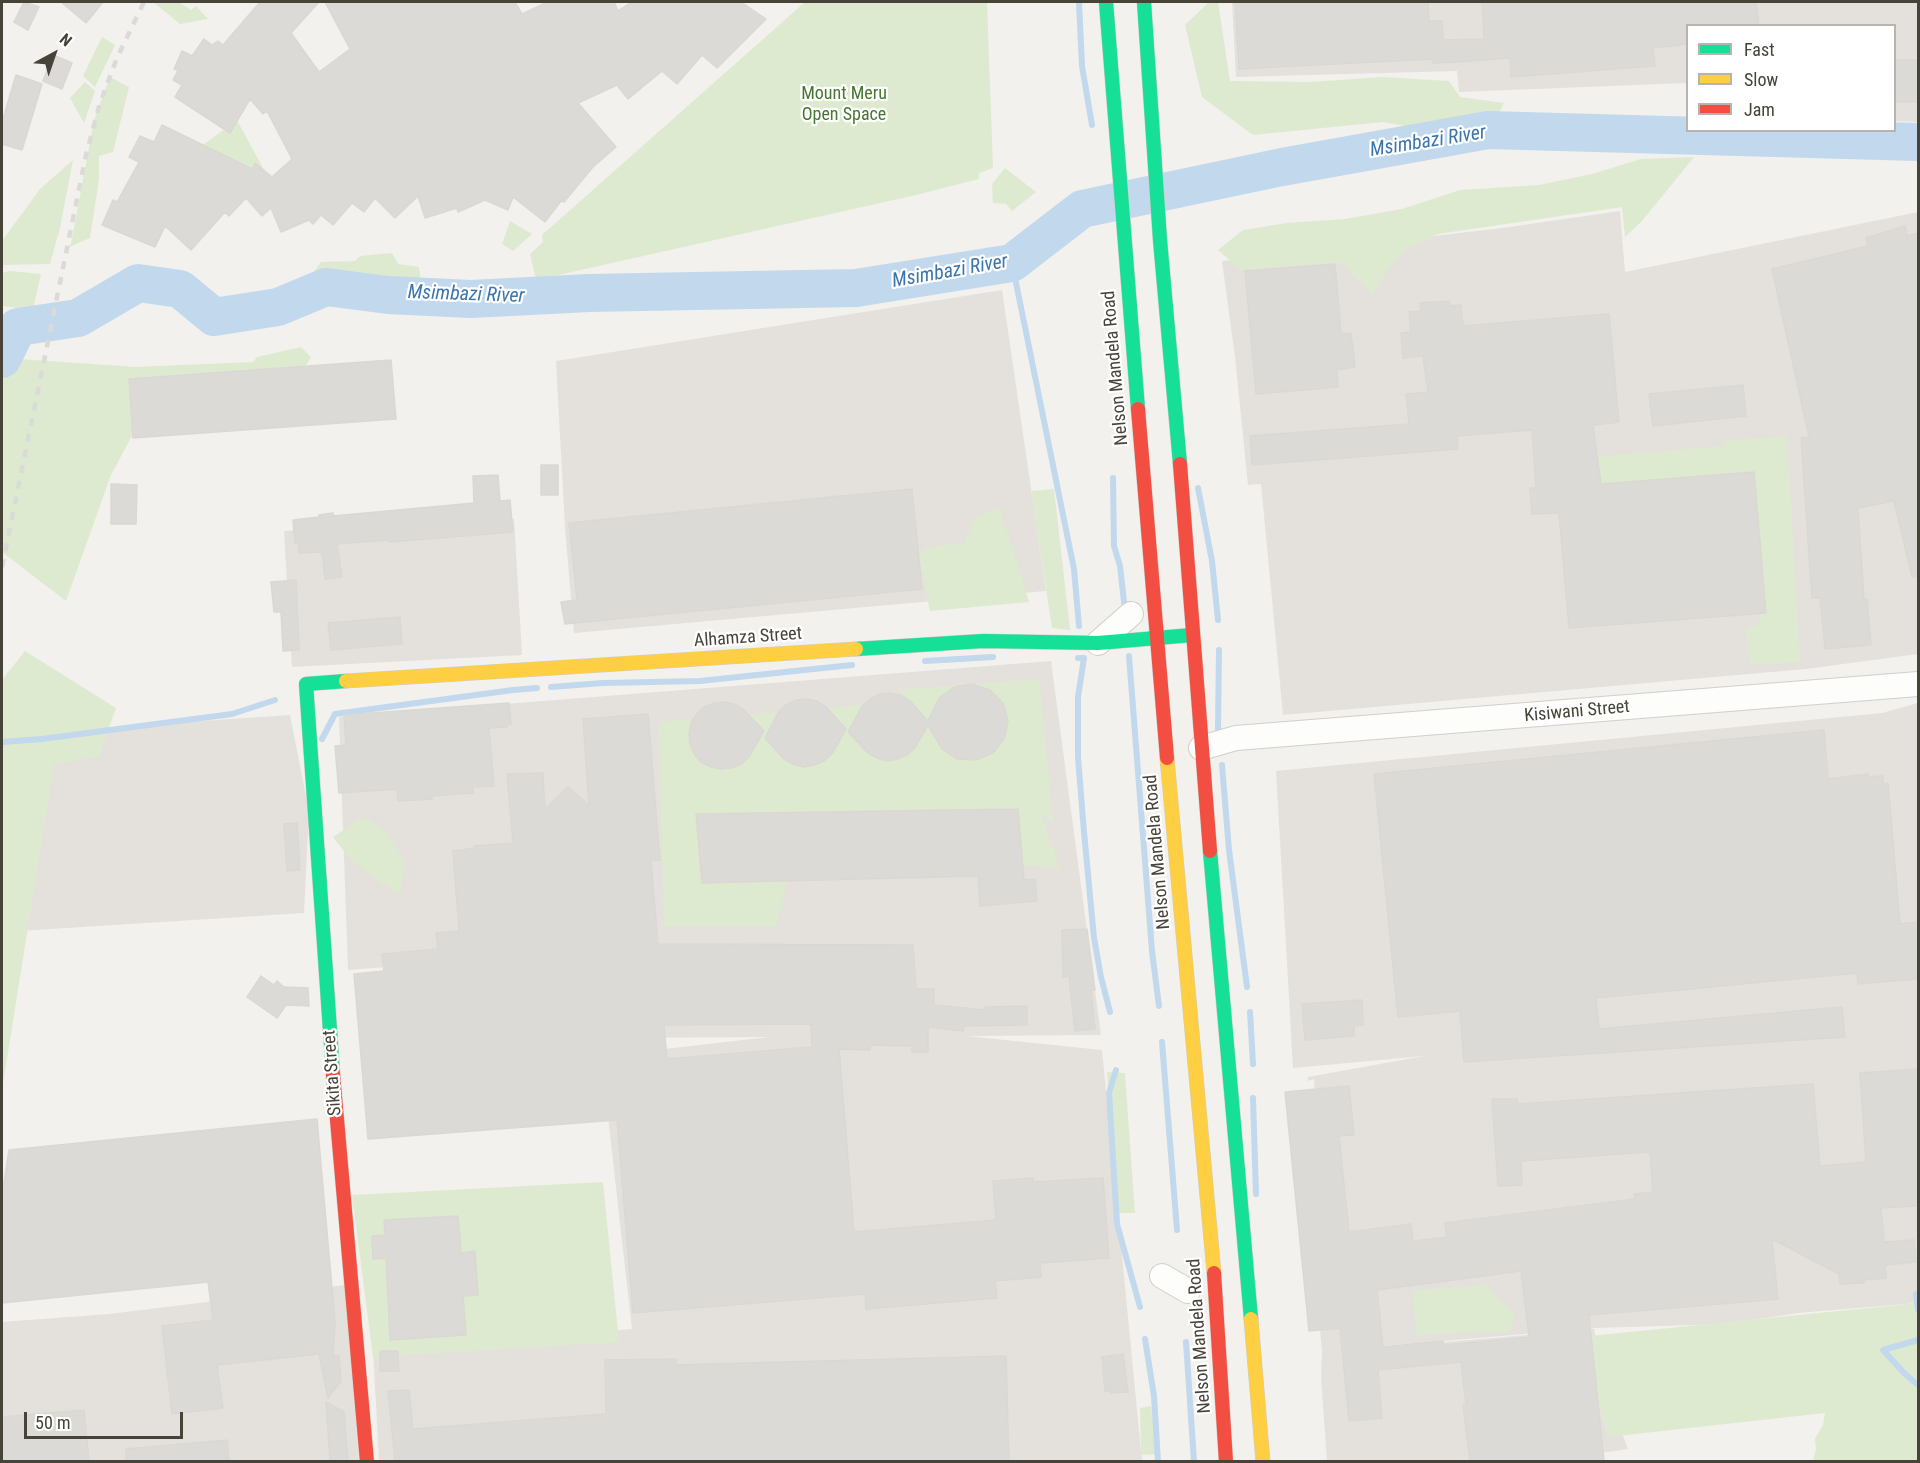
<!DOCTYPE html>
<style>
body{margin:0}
#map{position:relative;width:1920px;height:1463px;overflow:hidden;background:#f2f1ed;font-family:"Roboto Condensed",sans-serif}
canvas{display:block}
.frame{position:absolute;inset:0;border:3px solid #484339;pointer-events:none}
.legend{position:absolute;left:1686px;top:24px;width:210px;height:108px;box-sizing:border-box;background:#fff;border:2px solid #b6b4b0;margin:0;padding:8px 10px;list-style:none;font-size:18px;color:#484339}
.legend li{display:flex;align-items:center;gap:12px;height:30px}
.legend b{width:30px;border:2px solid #b6b4b0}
.north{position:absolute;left:24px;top:24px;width:60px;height:60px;-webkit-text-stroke:4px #fff;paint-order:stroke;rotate:40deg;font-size:16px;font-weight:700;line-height:24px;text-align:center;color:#484339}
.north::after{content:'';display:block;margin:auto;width:21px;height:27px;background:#484339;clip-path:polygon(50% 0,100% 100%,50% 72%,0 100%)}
.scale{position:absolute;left:24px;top:1412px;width:159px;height:27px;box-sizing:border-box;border:3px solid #484339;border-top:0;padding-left:8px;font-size:18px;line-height:21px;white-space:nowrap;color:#484339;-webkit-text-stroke:4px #fff;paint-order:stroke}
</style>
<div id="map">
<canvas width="1920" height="1463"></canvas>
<div class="frame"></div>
<ul class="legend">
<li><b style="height:8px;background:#16e098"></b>Fast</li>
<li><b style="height:8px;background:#ffcf43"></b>Slow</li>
<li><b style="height:8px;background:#f24e42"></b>Jam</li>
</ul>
<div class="north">N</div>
<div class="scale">50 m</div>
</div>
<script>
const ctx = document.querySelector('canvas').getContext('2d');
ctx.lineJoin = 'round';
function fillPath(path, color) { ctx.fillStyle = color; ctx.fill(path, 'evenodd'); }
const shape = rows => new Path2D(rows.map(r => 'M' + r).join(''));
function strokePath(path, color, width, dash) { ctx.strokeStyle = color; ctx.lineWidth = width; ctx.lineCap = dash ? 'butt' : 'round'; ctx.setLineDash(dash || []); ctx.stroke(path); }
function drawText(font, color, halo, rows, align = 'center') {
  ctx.font = font + ' "Roboto Condensed",sans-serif'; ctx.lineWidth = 4.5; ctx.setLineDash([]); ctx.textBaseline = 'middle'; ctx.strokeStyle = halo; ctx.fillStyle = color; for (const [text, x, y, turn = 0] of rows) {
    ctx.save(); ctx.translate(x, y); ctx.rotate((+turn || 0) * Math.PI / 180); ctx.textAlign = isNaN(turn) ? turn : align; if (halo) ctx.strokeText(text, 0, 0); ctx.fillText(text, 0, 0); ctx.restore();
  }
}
const industrial = shape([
 [1232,2,1918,2,1918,122,1895,121,1894,26,1688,26,1687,83,1459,92,1457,71,1236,77],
 [1620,211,1625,272,1918,212,1918,654,1806,669,1283,715,1261,484,1248,485,1235,357,1222,261,1502,228],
 [1002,290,1046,591,574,633,565,528,556,361],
 [514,519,522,655,292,667,284,531],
 [1051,661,1101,1035,966,1036,1102,1050,1142,1461,379,1461,373,1349,632,1329,609,1126,604,1056,769,1037,610,1038,593,951,348,970,339,717],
 [1918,703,1918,1303,1798,1313,1727,1324,1596,1328,1348,1349,1377,1348,1594,1329,1608,1395,1628,1449,1542,1462,1327,1461,1321,1378,1322,1351,1298,1103,1315,1099,1314,1079,1308,1081,1308,1077,1424,1056,1293,1068,1276,771,1882,713],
 [290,715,309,811,304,913,19,931,54,731],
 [345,1285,359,1461,2,1462,2,1322,109,1314]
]);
const green = shape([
 [153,2,179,2,191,10,196,6,208,19,180,24],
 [805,2,987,2,993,168,979,173,979,179,916,195,536,280,530,254,543,242,542,235],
 [1209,2,1218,2,1230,81,1310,82,1383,77,1449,81,1460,97,1504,103,1486,141,1383,122,1253,135,1202,97,1185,25],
 [102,37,115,45,95,87,83,76],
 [110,77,129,87,113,152,99,156,99,179,90,238,67,248,71,244,94,120],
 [85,82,95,91,84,123,70,98],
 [237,120,269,179,185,158],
 [1694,157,1642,221,1625,237,1622,207,1438,234,1408,248,1391,265,1372,295,1340,262,1241,270,1218,250,1243,230,1287,223,1345,219,1402,209,1460,190,1539,185,1592,174,1641,159],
 [73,160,60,228,50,264,2,265,2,241,40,189],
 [1005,168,1036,192,1012,211,1006,204,993,203,992,184],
 [510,221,532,234,513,251,502,244],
 [392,253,398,264,419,267,421,281,311,276,321,262,355,261,360,256],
 [10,271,41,274,33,310,2,306,2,273],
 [301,347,311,357,298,378,236,384,247,369,141,419,111,475,66,601,2,552,2,379,19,359,136,367,253,362,257,357],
 [1787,437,1800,662,1750,664,1746,628,1760,625,1750,487,1579,495,1578,458,1726,446,1723,440],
 [1054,489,1070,630,1052,628,1031,491],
 [999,507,1029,602,930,611,919,554,929,547,965,543,975,517],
 [25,651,116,708,99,756,54,764,2,1090,2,680],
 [1039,679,1053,822,1041,814,1059,867,794,856,776,926,664,926,659,722,910,701,943,729,898,690],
 [363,817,386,831,405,863,399,895,351,860,333,837],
 [1107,1072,1125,1073,1135,1213,1118,1213],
 [603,1182,619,1342,373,1357,352,1195],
 [1487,1285,1514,1314,1510,1331,1416,1335,1413,1291],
 [1918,1303,1918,1461,1813,1461,1816,1449,1815,1439,1823,1425,1825,1413,1608,1437,1580,1337],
 [1151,1406,1157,1454,1141,1455,1140,1408]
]);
const stream = shape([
 [1079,2,1082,66,1092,125],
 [1012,263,1074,569,1079,626],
 [1113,478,1114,546,1120,566,1125,611],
 [1198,488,1212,561,1218,620],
 [1129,656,1152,951,1159,1006],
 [1078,658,1084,658,1078,697,1078,757,1084,832,1094,938,1101,977,1110,1012],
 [925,661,993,657],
 [551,687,603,683,700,681,852,665],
 [1218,729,1219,650],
 [322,739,335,714,513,690,537,688],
 [2,742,42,739,232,714,275,700],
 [1222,765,1229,850,1247,987],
 [1250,1012,1253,1064],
 [1162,1042,1177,1230],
 [1116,1070,1109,1093,1117,1224,1140,1307],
 [1253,1098,1256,1194],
 [1918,1294,1916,1294,1918,1310],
 [1145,1339,1154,1396,1158,1462],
 [1918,1340,1883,1350,1905,1374,1918,1385],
 [1186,1342,1194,1462]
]);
const river = shape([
 [2,359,18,327,78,318,138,283,180,289,214,317,278,307,326,287,388,295,471,299,589,293,856,288,1012,263,1082,209,1282,167,1488,130,1918,142]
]);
const building = shape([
 [24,2,39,7,28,30,14,22,24,2],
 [61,2,103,2,86,23,61,2],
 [260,2,319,2,291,33,319,72,350,49,325,2,515,2,522,14,548,2,614,2,618,11,632,2,741,2,766,19,717,68,702,55,677,84,662,71,628,99,617,85,578,103,616,147,593,167,564,202,561,201,545,222,513,197,508,210,485,200,458,212,457,208,425,218,418,196,395,218,375,198,364,212,352,203,333,225,321,215,313,224,309,220,281,232,271,208,262,216,246,198,229,216,225,212,191,250,165,226,155,247,102,225,113,200,117,202,139,162,129,157,140,136,154,142,162,125,252,169,255,163,272,177,292,159,267,111,263,114,250,99,230,133,175,97,182,85,173,80,178,70,174,69,182,51,192,56,204,39,212,45,218,41,223,45,260,2],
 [1235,2,1428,2,1429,21,1442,21,1443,40,1484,39,1482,2,1756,2,1759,26,1688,26,1688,44,1653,48,1655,66,1511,77,1510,58,1458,62,1433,63,1433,59,1239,69,1235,2],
 [53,55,72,63,62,89,43,81,53,55],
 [1894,60,1918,60,1918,102,1894,102,1894,60],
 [16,75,42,84,22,150,2,144,2,122,16,75],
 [1905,226,1907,236,1918,233,1918,576,1912,577,1894,501,1858,508,1864,599,1867,599,1871,645,1825,649,1820,598,1812,598,1801,438,1809,437,1772,269,1868,246,1866,238,1905,226],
 [1335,264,1341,334,1351,333,1355,367,1337,370,1338,387,1256,394,1245,271,1335,264],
 [1449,301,1450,306,1461,305,1463,326,1609,314,1619,422,1593,425,1601,484,1754,472,1766,613,1569,628,1559,513,1532,514,1530,488,1536,488,1532,430,1457,436,1458,449,1252,465,1250,436,1409,424,1406,394,1428,392,1423,356,1403,358,1401,333,1411,332,1409,312,1421,311,1420,303,1449,301],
 [391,360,396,419,133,438,129,379,391,360],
 [1743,385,1746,416,1653,426,1649,394,1743,385],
 [541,465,558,465,558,495,541,495,541,465],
 [498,475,500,501,510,500,513,532,389,542,389,540,337,544,342,577,325,579,322,552,299,553,298,543,295,543,293,520,319,517,319,515,333,513,333,516,474,503,473,476,498,475],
 [111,484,137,485,136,524,111,524,111,484],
 [912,489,922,589,565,624,561,602,577,600,569,523,912,489],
 [296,580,299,650,283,651,281,612,274,612,271,582,296,580],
 [400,617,402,644,331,650,328,623,400,617],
 [972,684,990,690,1003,703,1008,721,1004,739,993,753,976,760,957,759,942,749,928,725,915,748,907,755,898,759,887,761,877,758,868,753,848,732,862,706,870,699,880,694,890,693,900,695,910,701,928,721,939,698,954,687,972,684],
 [807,699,817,701,826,707,846,729,832,754,824,761,814,765,804,767,793,764,784,759,765,738,779,711,786,705,796,700,807,699],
 [724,702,734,704,743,709,764,731,749,757,741,764,731,768,721,769,711,767,701,762,694,754,690,744,689,734,691,723,696,715,704,707,714,703,724,702],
 [509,703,511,724,507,724,507,727,489,728,494,786,473,787,473,793,432,796,432,799,398,801,397,789,339,793,335,746,346,745,344,715,509,703],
 [648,714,660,860,651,861,658,944,913,945,916,989,934,989,934,1005,985,1010,985,1007,1027,1006,1027,1025,964,1026,963,1031,928,1027,928,1052,912,1052,912,1046,870,1045,870,1050,839,1049,854,1232,996,1220,993,1181,1033,1178,1033,1182,1103,1178,1109,1258,1040,1263,1041,1277,995,1281,997,1298,866,1309,865,1294,633,1313,617,1120,368,1139,354,974,384,971,382,954,438,949,436,933,459,931,453,851,469,849,474,848,474,846,513,843,507,774,543,773,545,809,568,787,589,805,583,719,648,714],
 [811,1024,812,1047,667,1059,664,1025,811,1024],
 [1824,730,1828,779,1868,774,1868,777,1883,776,1883,784,1888,783,1900,924,1918,922,1918,979,1858,984,1857,973,1596,998,1599,1029,1842,1007,1845,1037,1464,1062,1460,1011,1398,1017,1374,774,1824,730],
 [1018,809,1024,880,1035,879,1037,901,980,906,978,876,702,883,696,814,1018,809],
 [297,823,300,870,287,871,284,824,297,823],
 [1087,929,1095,990,1091,990,1095,1029,1075,1031,1069,976,1063,977,1062,930,1087,929],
 [261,976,274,985,277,981,284,987,308,988,309,1006,286,1005,277,1018,247,997,261,976],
 [1362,1000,1363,1025,1354,1026,1354,1036,1305,1040,1302,1004,1362,1000],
 [1918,1069,1918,1206,1881,1208,1884,1242,1914,1240,1916,1262,1885,1265,1886,1278,1864,1280,1864,1283,1840,1284,1839,1274,1772,1239,1778,1299,1589,1315,1604,1461,1470,1461,1463,1405,1466,1404,1461,1362,1378,1370,1382,1418,1349,1421,1340,1328,1309,1331,1285,1092,1349,1086,1354,1135,1339,1136,1349,1232,1411,1224,1413,1241,1447,1237,1445,1223,1635,1199,1634,1194,1653,1192,1650,1152,1521,1161,1522,1185,1498,1186,1492,1099,1517,1099,1518,1104,1813,1084,1820,1166,1866,1162,1860,1073,1918,1069],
 [1521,1271,1529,1337,1444,1345,1443,1341,1383,1347,1377,1290,1521,1271],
 [317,1119,335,1322,333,1356,339,1356,341,1381,328,1398,319,1354,217,1365,223,1408,172,1414,162,1326,213,1320,208,1282,2,1303,2,1194,9,1150,317,1119],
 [458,1216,461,1253,475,1251,478,1295,463,1296,466,1335,390,1340,386,1258,373,1259,372,1236,385,1235,384,1220,458,1216],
 [380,1351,398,1351,399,1371,380,1371,380,1351],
 [1123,1354,1128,1392,1111,1393,1111,1391,1105,1391,1102,1357,1123,1354],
 [1006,1356,1009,1461,395,1461,388,1391,409,1390,413,1429,606,1414,605,1360,676,1359,676,1365,1006,1356],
 [326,1402,344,1412,348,1461,330,1461,326,1402],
 [84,1410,89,1461,2,1461,2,1417,84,1410],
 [227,1440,229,1461,126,1461,126,1449,227,1440]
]);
const street = shape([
 [1098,643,1131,614],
 [1201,748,1236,738,1918,684],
 [1162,1276,1188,1291]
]);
const fast = shape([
 [1106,2,1138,409],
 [1144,2,1160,240,1180,464],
 [856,649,983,641,1098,643,1192,635],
 [1210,851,1251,1319],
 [333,1074,306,684,346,681]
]);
const slow = shape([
 [346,681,856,649],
 [1167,758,1214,1273],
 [1251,1319,1263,1462]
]);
const jam = shape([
 [1138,409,1167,758],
 [1180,464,1210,851],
 [333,1074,367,1462],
 [1214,1273,1226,1462]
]);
const rail = shape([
 [2,567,86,155,100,103,117,58,144,2]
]);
const parkNames = [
 ["Mount Meru",844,94],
 ["Open Space",844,115]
];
const streetNames = [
 ["Nelson Mandela Road",1116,368,-95],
 ["Alhamza Street",748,638,-4],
 ["Kisiwani Street",1577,712,-5],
 ["Nelson Mandela Road",1158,852,-95],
 ["Sikita Street",333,1073,-94],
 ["Nelson Mandela Road",1200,1336,-94]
];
const waterNames = [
 ["Msimbazi River",1428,142,-9],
 ["Msimbazi River",950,272,-10],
 ["Msimbazi River",466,295,2]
];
fillPath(industrial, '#e4e1dd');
fillPath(green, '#deeacf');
strokePath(stream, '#c2d8ec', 6);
strokePath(river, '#c2d8ec', 38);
fillPath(building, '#dcdad6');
strokePath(building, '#dad8d3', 1.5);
strokePath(street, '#d0cfcb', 26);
strokePath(fast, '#d0cec4', 15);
strokePath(slow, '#d0cec4', 15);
strokePath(jam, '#d0cec4', 15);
strokePath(street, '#fdfdfc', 24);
strokePath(fast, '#16e098', 14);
strokePath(slow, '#ffcf43', 14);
strokePath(jam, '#f24e42', 14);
strokePath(rail, '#dadad9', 4.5, [8, 8]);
drawText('18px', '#467630', '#fff', parkNames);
drawText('18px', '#484339', '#fff', streetNames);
drawText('italic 20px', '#3a75ad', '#fff', waterNames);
</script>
